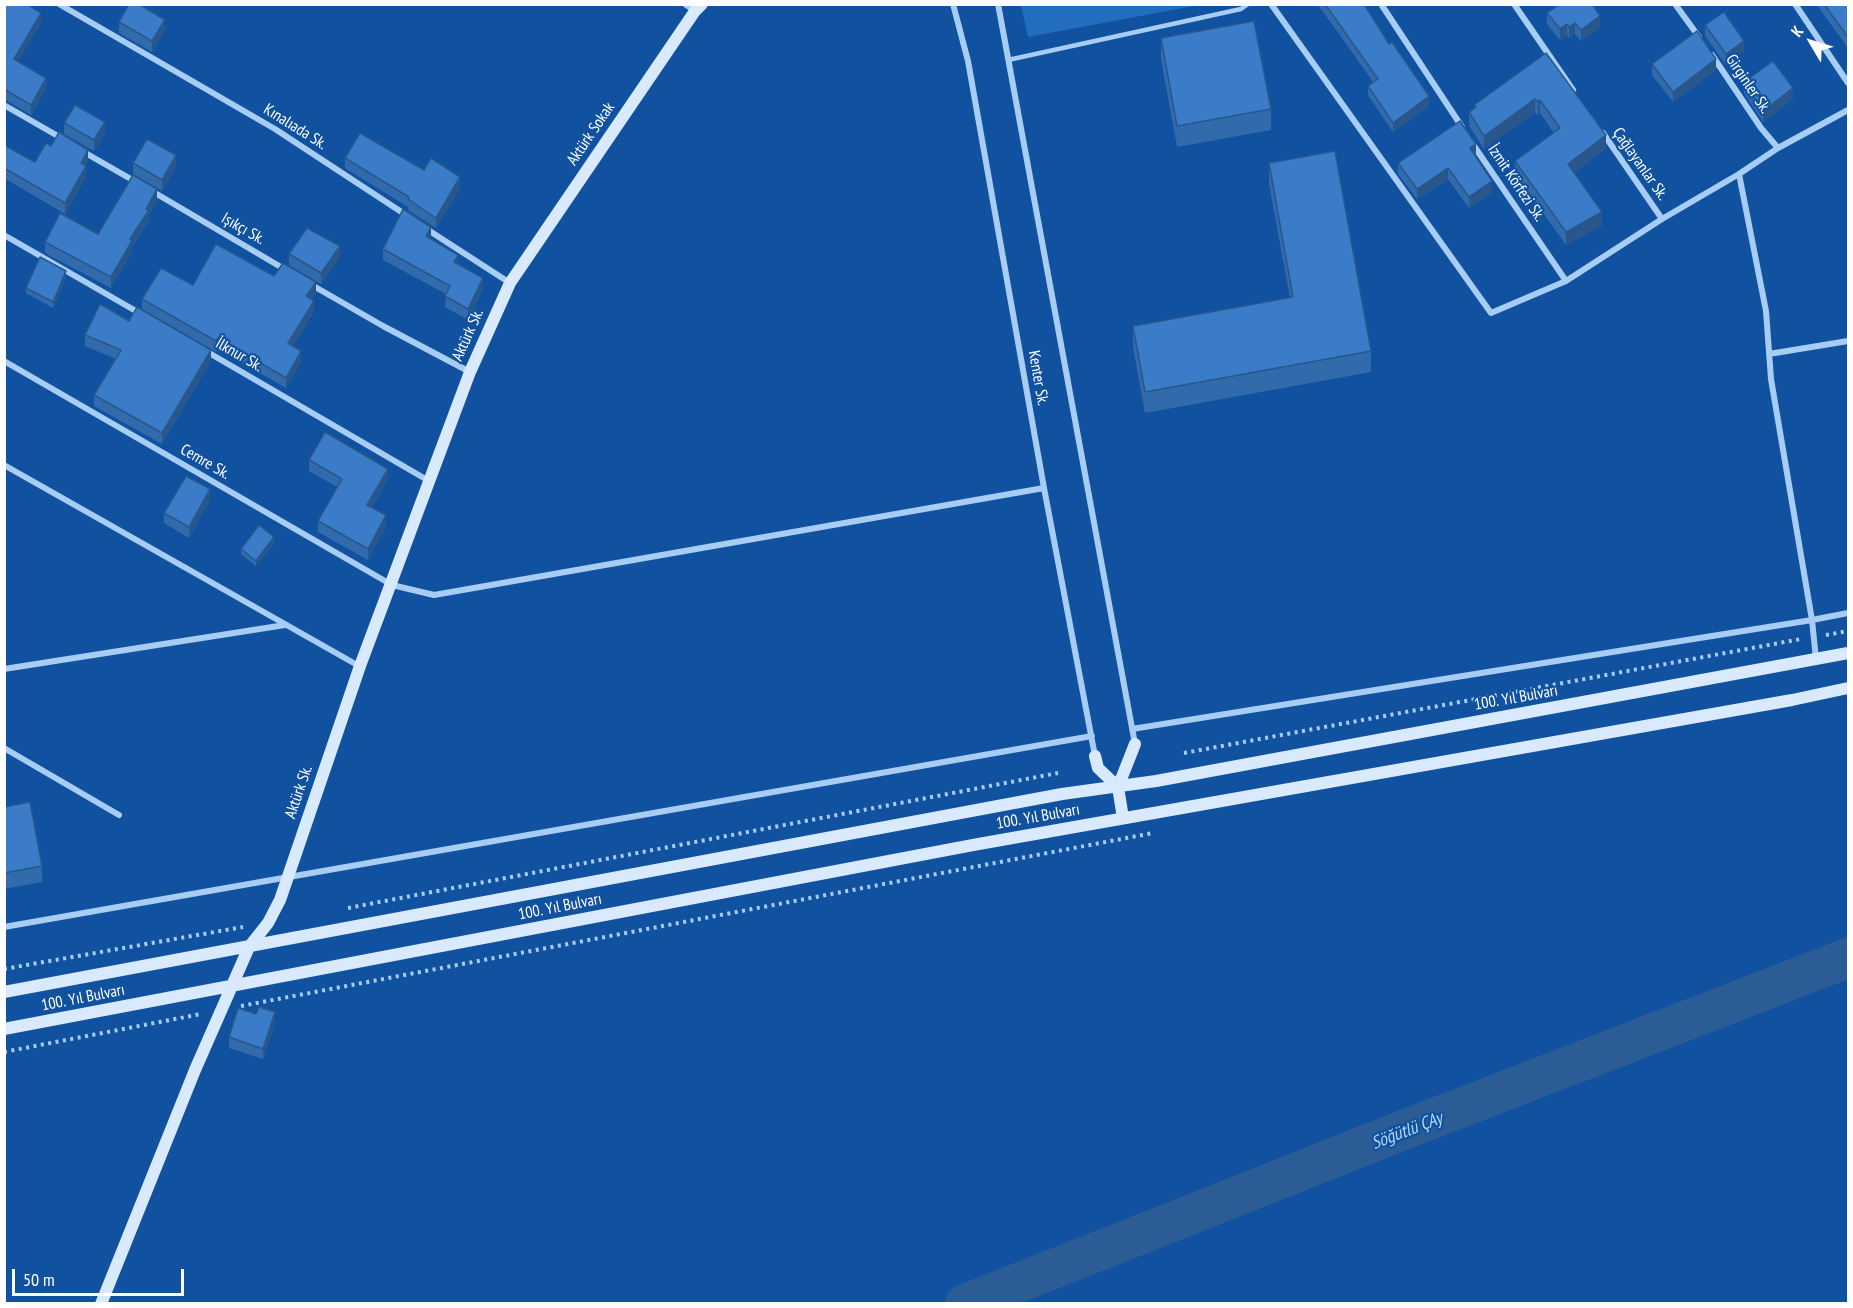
<!DOCTYPE html>
<meta charset="utf-8">
<style>
body{margin:0}
#map{position:relative;width:1853px;height:1308px;overflow:hidden;background:#1152a0;font-family:"PT Sans Narrow",sans-serif}
canvas{display:block}
.frame{position:absolute;inset:0;border:6px solid #fff;pointer-events:none}
.north{position:absolute;left:1781px;top:12px;width:60px;height:60px;-webkit-text-stroke:4px #1152a0;paint-order:stroke;rotate:308deg;font-size:16px;font-weight:700;line-height:24px;text-align:center;color:#fff}
.north::after{content:'';display:block;margin:auto;width:21px;height:27px;background:#fff;clip-path:polygon(50% 0,100% 100%,50% 72%,0 100%)}
.scale{position:absolute;left:12px;top:1269px;width:172px;height:27px;box-sizing:border-box;border:3px solid #fff;border-top:0;padding-left:8px;font-size:18px;line-height:21px;white-space:nowrap;color:#fff;-webkit-text-stroke:4px #1152a0;paint-order:stroke}
</style>
<div id="map">
<canvas width="1853" height="1308"></canvas>
<div class="frame"></div>
<div class="north">K</div>
<div class="scale">50 m</div>
</div>
<script>
const ctx = document.querySelector('canvas').getContext('2d');
ctx.lineJoin = 'round';
function fillPath(path, color) { ctx.fillStyle = color; ctx.fill(path, 'evenodd'); }
const shape = rows => new Path2D(rows.map(r => 'M' + r).join(''));
function strokePath(path, color, width, dash) { ctx.strokeStyle = color; ctx.lineWidth = width; ctx.lineCap = dash ? 'butt' : 'round'; ctx.setLineDash(dash || []); ctx.stroke(path); }
function drawText(font, color, halo, rows, align = 'center') {
  ctx.font = font + ' "PT Sans Narrow",sans-serif'; ctx.lineWidth = 4.5; ctx.setLineDash([]); ctx.textBaseline = 'middle'; ctx.strokeStyle = halo; ctx.fillStyle = color; for (const [text, x, y, turn = 0] of rows) {
    ctx.save(); ctx.translate(x, y); ctx.rotate((+turn || 0) * Math.PI / 180); ctx.textAlign = isNaN(turn) ? turn : align; if (halo) ctx.strokeText(text, 0, 0); ctx.fillText(text, 0, 0); ctx.restore();
  }
}
const green = shape([
 [1021,5,1021,4,1199,5,1028,37]
]);
const river = shape([
 [965,1304,1406,1129,1848,958]
]);
const path = shape([
 [1826,635,1848,631],
 [1184,753,1801,639],
 [348,908,1058,773],
 [4,969,243,927],
 [241,1006,1153,833],
 [4,1052,201,1014]
]);
const lane = shape([
 [1008,60,1241,9,1248,4]
]);
const street = shape([
 [59,4,275,129,406,215],
 [685,4,695,11],
 [953,4,968,61,1044,488,1095,756],
 [998,4,1135,744],
 [1271,4,1491,313,1566,281],
 [1381,4,1462,127],
 [1514,4,1573,90],
 [1675,4,1699,37],
 [1795,4,1848,83],
 [1712,55,1761,128,1778,148],
 [4,105,63,139],
 [1603,133,1662,219],
 [1472,143,1566,281,1662,219,1739,174,1778,148,1848,110],
 [82,151,136,182],
 [1739,174,1766,311,1771,379,1812,620,1816,659],
 [150,190,286,270],
 [425,228,510,283],
 [4,235,141,314],
 [310,284,383,326,470,372],
 [204,350,429,481],
 [1769,354,1848,341],
 [4,361,392,585,434,595,1044,488],
 [4,465,359,666],
 [4,669,285,625],
 [1132,729,1812,620,1848,613],
 [4,748,119,815],
 [4,927,1092,736]
]);
const secondary = shape([
 [1095,756,1098,768,1118,787],
 [1118,787,1135,744],
 [1118,787,1123,818],
 [4,992,1062,794,1156,781,1848,653],
 [4,1029,973,845,1792,700,1848,688],
 [101,1304,195,1070,249,947,268,923,280,900,360,666,470,372,510,283,695,11,702,4]
]);
const wall = shape([
 [4,4,41,23,18,61,46,88,31,115,4,99],
 [1317,4,1364,4,1429,106,1393,132,1368,95,1368,86,1373,82,1337,31],
 [1816,4,1848,4,1848,48],
 [1547,13,1600,27,1581,41,1575,34,1569,38,1567,35,1560,40,1547,24],
 [119,22,165,30,152,52,119,33],
 [1705,25,1744,51,1726,65,1705,36],
 [1161,38,1271,109,1271,130,1177,147,1161,59],
 [1546,53,1606,148,1574,173,1602,226,1566,245,1515,174,1515,161,1554,133,1540,113,1538,115,1535,112,1484,149,1469,126,1469,112,1474,109,1474,105],
 [1652,64,1716,70,1673,102,1652,75],
 [1744,82,1793,99,1763,122,1744,93],
 [64,123,105,133,94,151,64,134],
 [4,145,35,162,51,146,88,160,85,166,86,177,65,214,4,178],
 [1476,155,1475,156,1492,192,1469,208,1448,179,1417,199,1398,174,1398,163],
 [345,158,424,170,460,188,436,228,408,210,408,207,345,168],
 [133,163,176,166,162,191,133,174],
 [1269,163,1371,351,1371,372,1145,413,1133,347,1133,326,1290,298,1269,184],
 [157,200,149,215,149,221,132,247,132,251,111,288,45,253,45,242,98,234],
 [431,238,430,239,458,264,483,289,468,320,445,307,446,294,383,260,383,249],
 [289,254,340,257,321,284,289,265],
 [274,276,316,293,311,299,314,311,293,346,301,361,286,388,218,349,216,352,142,309,142,299,193,285],
 [66,277,53,308,26,293,26,288],
 [129,321,211,361,162,444,94,406,94,395,116,359,85,346,85,335],
 [309,460,388,479,372,507,386,526,368,560,318,532,318,521,337,487,309,471],
 [210,500,189,538,164,523,164,513],
 [274,543,256,566,241,554,241,549],
 [4,807,42,866,42,882,4,889],
 [275,1023,263,1059,229,1048,229,1037]
]);
const shadedWall = shape([
 [41,13,41,23,14,69,14,59],
 [1600,16,1600,27,1581,41,1581,30],
 [165,20,165,30,152,52,152,41],
 [1575,23,1575,34,1569,38,1569,27],
 [1567,24,1567,35,1560,40,1560,29],
 [1744,41,1744,51,1726,65,1726,54],
 [1716,59,1716,70,1673,102,1673,92],
 [46,78,46,88,31,115,31,105],
 [1793,88,1793,99,1763,122,1763,111],
 [1429,96,1429,106,1393,132,1393,123],
 [1535,99,1535,112,1484,149,1484,136],
 [1540,100,1540,113,1538,115,1538,102],
 [105,122,105,133,94,151,94,140],
 [1606,135,1606,148,1568,177,1568,164],
 [1476,144,1476,155,1470,159,1470,148],
 [88,150,88,160,81,174,81,163],
 [176,155,176,166,162,191,162,180],
 [86,166,86,177,65,214,65,203],
 [1448,168,1448,179,1417,199,1417,189],
 [460,177,460,188,436,228,436,218],
 [1492,181,1492,192,1469,208,1469,197],
 [157,189,157,200,149,215,149,221,132,247,132,251,111,288,111,277],
 [1602,212,1602,226,1566,245,1566,232],
 [431,227,431,238,426,247,426,236],
 [340,246,340,257,321,284,321,273],
 [458,255,458,266,454,262],
 [66,271,66,277,53,308,53,302],
 [483,278,483,289,468,320,468,309],
 [316,282,316,293,306,307,306,296],
 [314,301,314,311,288,354,288,343],
 [218,338,218,349,216,352,216,341],
 [211,350,211,361,162,444,162,433],
 [301,351,301,361,286,388,286,378],
 [388,469,388,479,367,515,367,505],
 [210,489,210,500,189,538,189,527],
 [386,515,386,526,368,560,368,549],
 [274,537,274,543,256,566,256,561],
 [275,1012,275,1023,263,1059,263,1049]
]);
const building = shape([
 [4,4,27,4,41,13,14,59,46,78,31,105,4,89,4,4],
 [129,4,139,4,165,20,152,41,119,22,129,4],
 [1325,4,1364,4,1389,44,1392,42,1429,96,1393,123,1368,86,1378,79,1325,4],
 [1560,4,1592,4,1600,16,1581,30,1575,23,1569,27,1567,24,1560,29,1547,13,1560,4],
 [1824,4,1848,4,1848,37,1824,4],
 [1724,12,1744,41,1726,54,1705,25,1724,12],
 [1254,21,1271,109,1177,126,1161,38,1254,21],
 [1697,31,1716,59,1673,92,1652,64,1697,31],
 [1546,53,1606,135,1568,164,1602,212,1566,232,1515,161,1560,128,1540,100,1538,102,1535,99,1484,136,1469,112,1476,107,1474,105,1546,53],
 [1773,61,1793,88,1763,111,1744,82,1773,61],
 [75,105,105,122,94,140,64,123,75,105],
 [1460,121,1476,144,1470,148,1492,181,1469,197,1448,168,1417,189,1398,163,1460,121],
 [59,132,88,150,81,163,86,166,65,203,4,168,4,145,35,162,46,143,51,146,59,132],
 [360,133,424,170,431,158,460,177,436,218,408,199,409,197,345,158,360,133],
 [147,139,176,155,162,180,133,163,147,139],
 [1335,151,1371,351,1145,392,1133,326,1293,297,1269,163,1335,151],
 [133,175,157,189,146,209,149,210,130,239,132,241,111,277,45,242,60,213,98,234,133,175],
 [403,209,431,227,426,236,458,255,454,262,483,278,468,309,445,296,450,286,383,249,403,209],
 [307,228,340,246,321,273,289,254,307,228],
 [216,244,274,276,283,263,316,282,306,296,314,301,288,343,301,351,286,378,218,338,216,341,142,299,161,268,193,285,216,244],
 [40,257,66,271,53,302,26,288,40,257],
 [100,304,129,321,137,307,211,350,162,433,94,395,121,350,85,335,100,304],
 [325,432,388,469,367,505,386,515,368,549,318,521,342,479,309,460,325,432],
 [186,476,210,489,189,527,164,513,186,476],
 [259,525,274,537,256,561,241,549,259,525],
 [30,802,42,866,4,873,4,807,30,802],
 [259,1007,275,1012,263,1049,229,1037,238,1008,256,1014,259,1007]
]);
const streetNames = [
 ["Girginler Sk.",1748,84,56],
 ["Kınalıada Sk.",295,127,32],
 ["Aktürk Sokak",591,134,-56],
 ["Çağlayanlar Sk.",1640,164,55],
 ["İzmit Körfezi Sk.",1516,183,56],
 ["Işıkçı Sk.",243,229,30],
 ["Aktürk Sk.",468,335,-66],
 ["İlknur Sk.",239,355,30],
 ["Kenter Sk.",1038,378,80],
 ["Cemre Sk.",205,462,30],
 ["100. Yıl Bulvarı",1516,698,-10],
 ["Aktürk Sk.",299,792,-71],
 ["100. Yıl Bulvarı",1038,817,-10],
 ["100. Yıl Bulvarı",560,907,-11],
 ["100. Yıl Bulvarı",83,998,-11]
];
const waterNames = [
 ["Söğütlü ÇAy",1407,1131,-21]
];
fillPath(green, '#236dbe');
strokePath(river, '#2c5c95', 40);
strokePath(path, '#a8cdf5', 4, [3, 4.5]);
strokePath(lane, '#a8cdf5', 4.5);
strokePath(street, '#a8cdf5', 6);
strokePath(secondary, '#d9eafe', 12);
fillPath(wall, '#326bab');
fillPath(shadedWall, '#29578b');
fillPath(building, '#3a7cc7');
strokePath(building, '#29578b', 1.5);
drawText('16px', '#fff', '#1152a0', streetNames);
drawText('italic 18px', '#b5d7fb', '#1152a0', waterNames);
</script>
